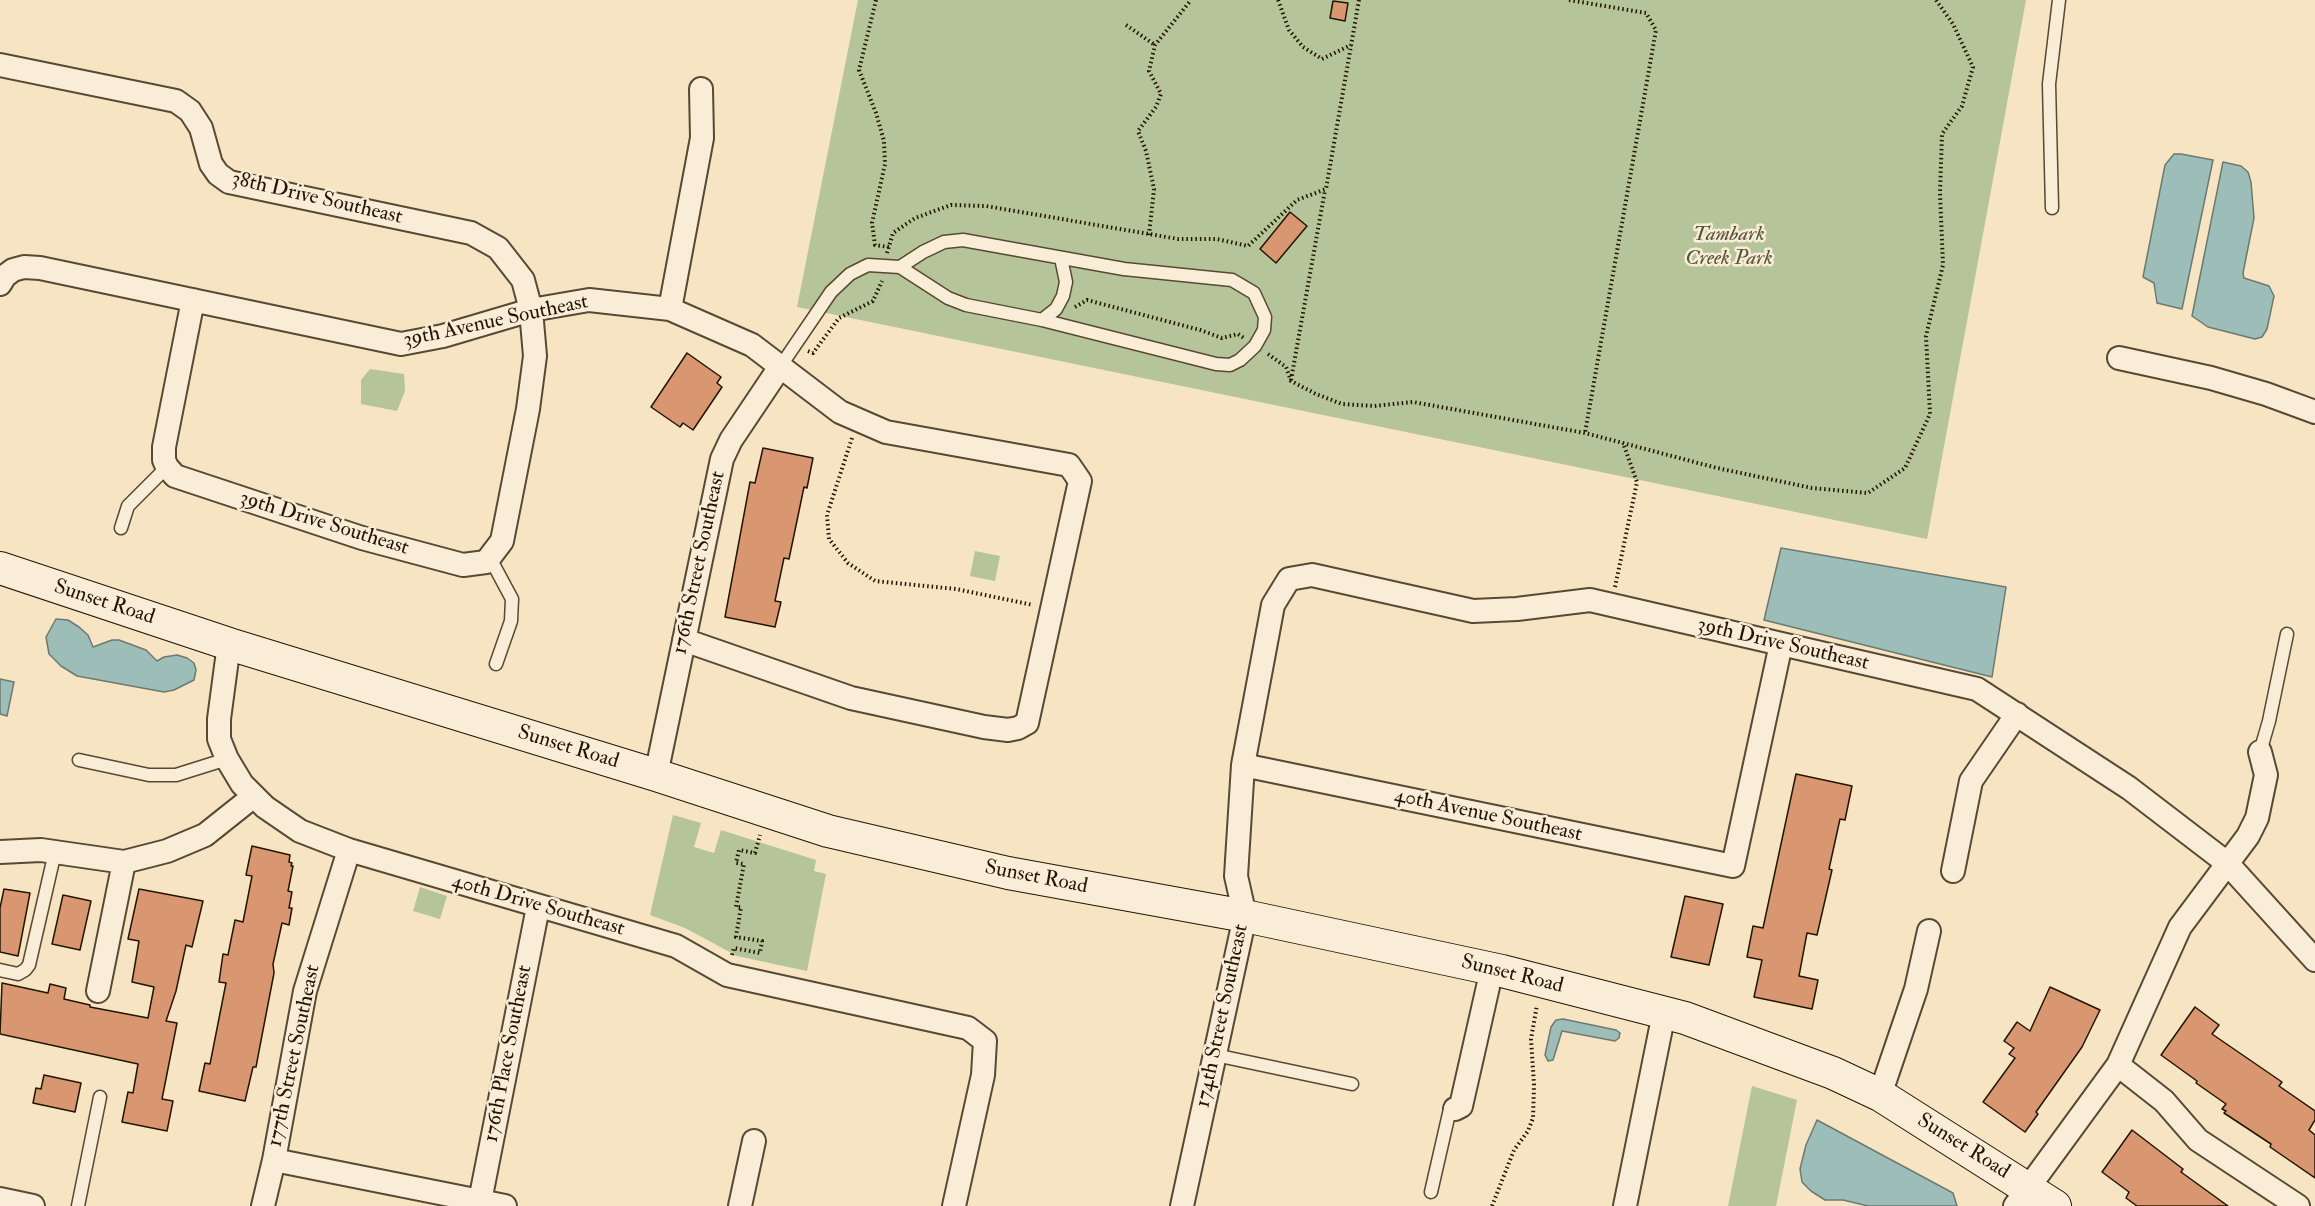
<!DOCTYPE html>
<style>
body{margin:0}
canvas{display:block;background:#f6e4c3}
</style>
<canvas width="2315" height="1206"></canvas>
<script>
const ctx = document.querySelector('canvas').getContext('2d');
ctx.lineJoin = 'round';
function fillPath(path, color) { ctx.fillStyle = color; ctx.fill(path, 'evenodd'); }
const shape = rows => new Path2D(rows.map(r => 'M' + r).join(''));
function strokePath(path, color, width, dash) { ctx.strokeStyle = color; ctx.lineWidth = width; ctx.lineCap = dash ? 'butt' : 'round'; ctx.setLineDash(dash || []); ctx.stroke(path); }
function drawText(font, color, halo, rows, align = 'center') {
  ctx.font = font + ' "IM FELL Double Pica",serif'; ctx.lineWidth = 5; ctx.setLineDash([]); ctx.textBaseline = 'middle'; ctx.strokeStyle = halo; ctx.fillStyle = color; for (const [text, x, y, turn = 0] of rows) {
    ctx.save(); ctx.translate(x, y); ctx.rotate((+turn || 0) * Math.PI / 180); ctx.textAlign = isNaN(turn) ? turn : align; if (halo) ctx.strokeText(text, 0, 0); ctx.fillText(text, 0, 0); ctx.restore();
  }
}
const green = shape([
 [858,0,2026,0,1927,539,797,307],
 [370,369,404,374,405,391,397,411,361,404,361,380],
 [975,551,1000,556,995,581,970,576],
 [673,815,701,823,694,847,714,853,721,830,816,860,814,871,826,874,807,971,737,956,685,928,650,915],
 [420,887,447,896,440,919,413,911],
 [1752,1086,1797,1100,1776,1206,1728,1206]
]);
const water = shape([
 [2174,154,2181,154,2213,160,2182,309,2157,303,2154,283,2143,277,2165,165,2174,154],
 [2223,162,2241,166,2248,172,2251,182,2254,218,2243,273,2244,278,2269,286,2274,296,2267,329,2262,337,2255,339,2208,327,2192,316,2223,162],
 [1781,548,2006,587,1992,677,1764,620,1781,548],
 [56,619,68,620,79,627,88,635,93,647,112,640,119,640,146,650,157,661,164,657,177,655,187,658,194,663,196,670,194,680,174,690,164,692,77,676,61,666,49,654,46,637,56,619],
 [0,679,14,682,7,716,0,714,0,679],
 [1563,1019,1616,1030,1620,1033,1619,1038,1615,1041,1562,1031,1553,1060,1548,1061,1545,1055,1551,1027,1556,1020,1563,1019],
 [1817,1120,1953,1193,1957,1206,1868,1206,1843,1200,1825,1200,1811,1191,1802,1182,1800,1169,1806,1145,1817,1120]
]);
const building = shape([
 [1333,1,1348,3,1345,21,1330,18,1333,1],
 [1290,212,1307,226,1276,263,1260,249,1290,212],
 [687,353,721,377,717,383,722,387,693,430,683,423,680,427,651,407,687,353],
 [763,448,813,458,807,488,804,487,789,559,784,558,775,601,781,602,775,627,725,617,750,482,755,483,763,448],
 [1796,774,1852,786,1845,820,1840,819,1829,869,1832,870,1817,935,1807,933,1799,976,1818,980,1812,1009,1754,997,1762,960,1747,957,1753,926,1763,928,1796,774],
 [252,846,290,855,289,862,292,863,291,866,293,866,288,891,292,892,289,908,292,908,289,925,282,923,273,964,274,973,259,1051,256,1067,253,1067,245,1101,199,1091,205,1063,210,1064,226,983,219,982,223,954,228,955,235,920,243,922,252,876,246,875,252,846],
 [4,889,30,893,18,956,0,952,0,908,4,889],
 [139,889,203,901,192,947,186,945,176,991,166,1021,177,1023,162,1099,173,1101,167,1131,122,1122,128,1092,133,1093,138,1064,0,1034,2,983,48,993,50,984,66,988,64,999,90,1005,90,1007,148,1018,154,987,132,982,139,941,128,939,139,889],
 [63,895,91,901,80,950,52,944,63,895],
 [1685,896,1723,904,1709,965,1671,957,1685,896],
 [2050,987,2100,1010,2082,1047,2036,1112,2038,1114,2025,1132,1983,1102,2015,1058,2009,1054,2014,1048,2004,1041,2017,1022,2030,1031,2050,987],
 [2195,1007,2219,1025,2212,1034,2282,1082,2279,1086,2315,1111,2315,1120,2309,1130,2315,1135,2315,1178,2270,1147,2271,1144,2224,1113,2226,1111,2222,1109,2226,1104,2196,1083,2197,1081,2161,1055,2195,1007],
 [44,1075,81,1083,75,1112,33,1103,36,1088,41,1089,44,1075],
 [2132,1130,2183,1169,2181,1172,2228,1206,2137,1206,2126,1198,2129,1192,2102,1172,2132,1130]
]);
const path = shape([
 [876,0,859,70,876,113,884,141,885,164,872,223,875,245,889,247],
 [1278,0,1289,30,1303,47,1322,59,1351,45],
 [1569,0,1646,13,1656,30,1585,433],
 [1126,25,1155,45],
 [1149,235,1154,189,1146,151,1138,131,1156,107,1161,94,1149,71,1155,45,1191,0],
 [887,253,893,233,915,218,951,205,986,206,1178,239,1217,239,1248,246,1297,200,1326,189,1359,0],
 [1075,307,1087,300,1200,330,1222,338,1238,334,1244,338],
 [808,351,813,353,839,318,873,301,882,281],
 [1268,354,1286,367,1291,381,1316,394,1342,404,1374,406,1413,402,1585,433,1717,468,1812,488,1868,493,1905,468,1930,414,1926,336,1943,265,1940,193,1942,134,1962,106,1973,67,1953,24,1936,0],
 [1291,380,1325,190],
 [852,438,827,515,829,539,848,563,875,581,956,589,1033,605],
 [1615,587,1637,482,1623,443],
 [732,955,734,948,760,953,762,941,736,937,741,907,736,907,744,864,736,863,739,850,755,853,760,835],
 [1492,1206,1514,1150,1528,1131,1533,1118,1534,1085,1531,1039,1537,1005]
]);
const lane = shape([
 [2052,208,2049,84,2059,0],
 [1042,320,1056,309,1063,296,1066,282,1061,258],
 [780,367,831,292,850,274,868,265,900,267,948,298,966,305,1042,320,1216,364,1230,365,1240,360,1255,346,1264,330,1265,317,1254,293,1232,280,1124,269,963,240,944,242,923,252,900,267],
 [121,528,128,506,167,467],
 [490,558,512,599,511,621,496,664],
 [2260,752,2269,721,2287,634],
 [79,760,149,775,176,775,227,759],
 [0,970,18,974,25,970,29,965,55,852],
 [1215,1055,1352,1084],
 [1431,1192,1450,1109,1455,1109],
 [78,1206,100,1097]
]);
const street = shape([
 [0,65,176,101,190,111,201,128,211,164,218,174,229,182,471,233,498,248,523,280,531,310,535,356,528,409,502,541,486,562,463,565,362,538,175,476,167,467,164,460,164,447,193,300],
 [0,284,5,276,13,270,24,267,40,268,401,344,443,336,531,310,589,300,670,309,752,345,840,412,886,432,1069,465,1080,481,1027,723,1018,728,1008,730,984,727,851,698,684,640],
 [670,309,702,138,701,89],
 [2119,358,2211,378,2266,394,2315,412],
 [229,644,219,719,219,739,227,759,242,784,265,807,300,831,349,850,676,946,727,975,968,1028,985,1041,983,1075,954,1206],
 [1243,765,1733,866,1781,644],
 [656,775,722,459,731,440,780,367],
 [0,852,41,850,124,862,167,851,205,835,254,796],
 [1953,871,1971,781,2017,714],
 [98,991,124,862],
 [2118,1065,2164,1101,2198,1140,2298,1206],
 [1880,1095,1916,989,1929,931],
 [1455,1109,1461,1106,1492,969],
 [274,1160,305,991,349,850],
 [0,1199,33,1206],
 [480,1201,538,907],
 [263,1206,274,1160,505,1206],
 [740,1206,754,1141],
 [1182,1206,1245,916,1236,876,1243,765,1273,605,1289,579,1312,575,1473,611,1517,609,1590,600,1977,689,2129,788,2227,863,2315,960],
 [1625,1206,1664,1013],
 [2015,1206,2118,1065,2180,927,2248,836,2257,818,2266,775,2260,752]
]);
const secondary = shape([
 [0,568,229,644,656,775,828,831,1008,873,1245,916,1502,971,1685,1018,1833,1073,1880,1095,2055,1206]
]);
const streetNames = [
 ["38th Drive Southeast",317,199,13],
 ["39th Avenue Southeast",496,322,-12],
 ["39th Drive Southeast",324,524,17],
 ["176th Street Southeast",700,563,-78],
 ["Sunset Road",104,603,18],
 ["39th Drive Southeast",1783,645,13],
 ["Sunset Road",568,748,17],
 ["40th Avenue Southeast",1488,816,12],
 ["Sunset Road",1036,878,11],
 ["40th Drive Southeast",538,906,16],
 ["Sunset Road",1512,975,14],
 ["174th Street Southeast",1223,1016,-78],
 ["176th Place Southeast",509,1054,-79],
 ["177th Street Southeast",295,1056,-78],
 ["Sunset Road",1963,1147,32]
];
const parkNames = [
 ["Tambark",1729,235],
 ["Creek Park",1729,259]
];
fillPath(green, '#b6c599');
fillPath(water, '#9dbeb8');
strokePath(water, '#6c7a70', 1.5);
fillPath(building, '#d99771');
strokePath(building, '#221503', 1.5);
strokePath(lane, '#574933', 15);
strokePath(street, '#574933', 26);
strokePath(secondary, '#221503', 34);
strokePath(path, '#221503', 4, [1.5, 3]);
strokePath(lane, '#f9edd8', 12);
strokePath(street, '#f9edd8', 22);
strokePath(secondary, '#f9edd8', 32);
drawText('21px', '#221503', '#f9edd8', streetNames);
drawText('italic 21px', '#565338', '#f9edd8', parkNames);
</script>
